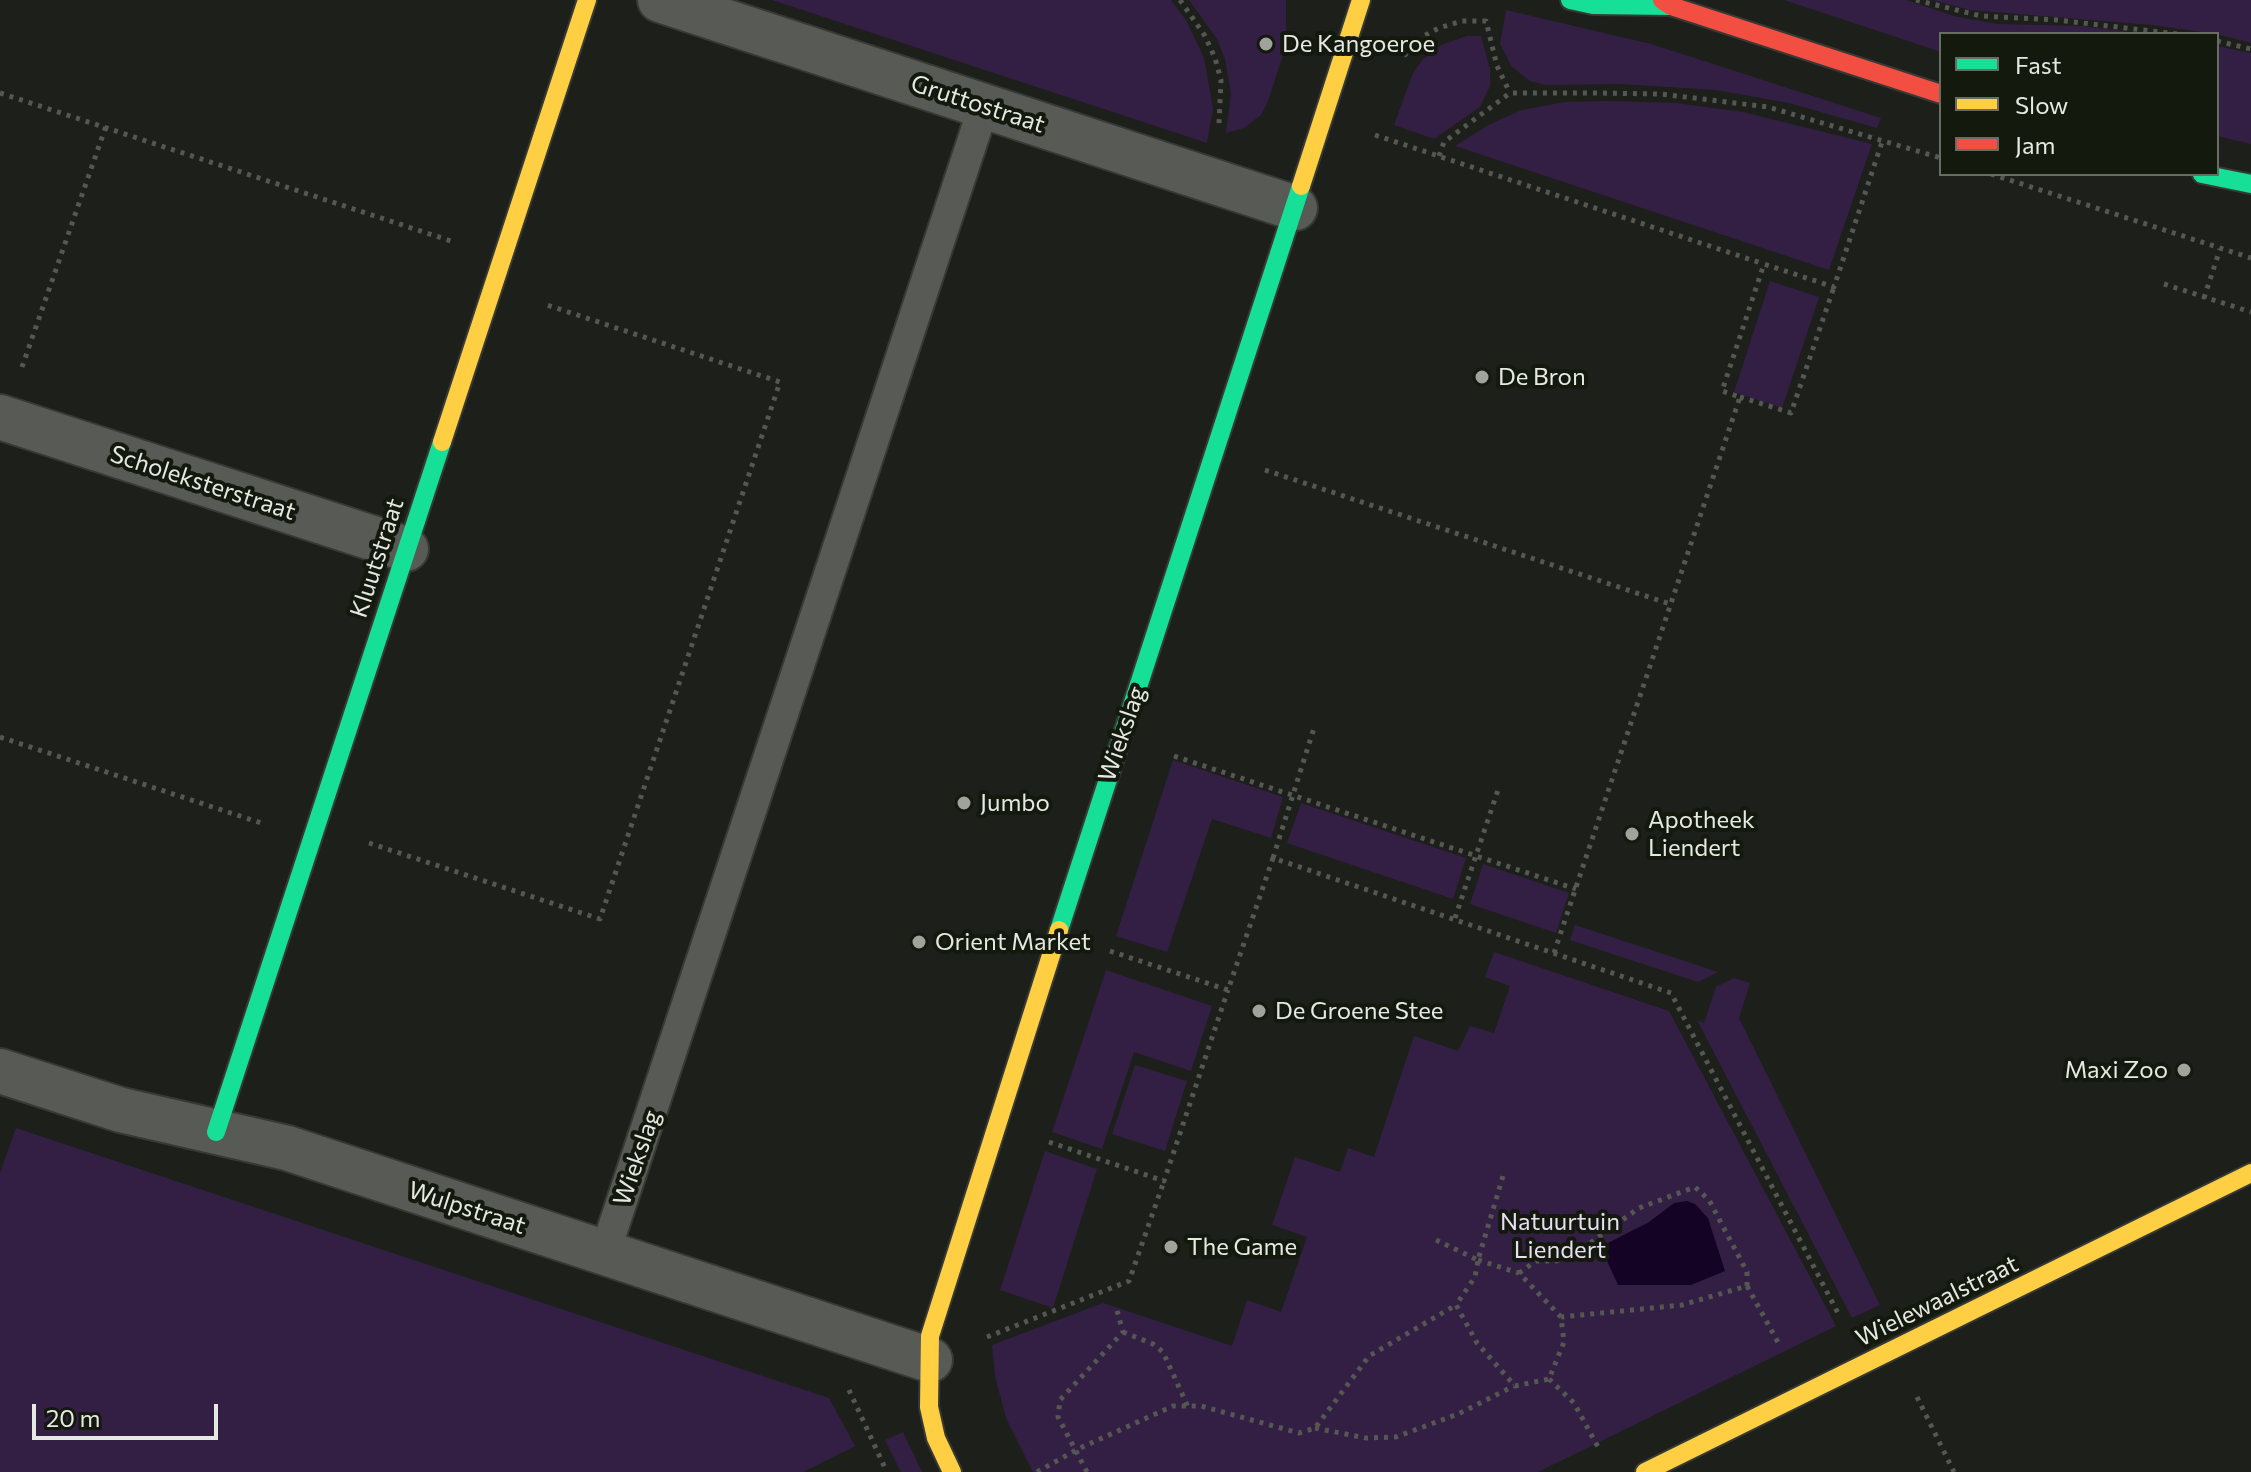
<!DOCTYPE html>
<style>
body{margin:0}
#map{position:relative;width:2251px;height:1472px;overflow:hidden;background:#1d1f1a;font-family:Commissioner,sans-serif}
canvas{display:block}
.legend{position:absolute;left:1939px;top:32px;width:280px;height:144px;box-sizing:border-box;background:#14190e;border:2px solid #686c63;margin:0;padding:10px 14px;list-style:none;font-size:24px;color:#e6e9e2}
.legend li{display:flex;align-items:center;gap:16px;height:40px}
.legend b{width:40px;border:2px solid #686c63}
.scale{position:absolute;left:32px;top:1404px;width:186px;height:36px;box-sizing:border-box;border:4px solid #e6e9e2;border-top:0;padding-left:10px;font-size:24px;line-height:28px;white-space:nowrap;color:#e6e9e2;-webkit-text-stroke:6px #14190e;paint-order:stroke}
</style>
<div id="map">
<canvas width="2251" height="1472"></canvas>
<ul class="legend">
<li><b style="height:10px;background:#16e098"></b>Fast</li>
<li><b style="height:10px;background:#ffcf43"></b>Slow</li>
<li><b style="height:10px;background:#f24e42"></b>Jam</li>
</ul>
<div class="scale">20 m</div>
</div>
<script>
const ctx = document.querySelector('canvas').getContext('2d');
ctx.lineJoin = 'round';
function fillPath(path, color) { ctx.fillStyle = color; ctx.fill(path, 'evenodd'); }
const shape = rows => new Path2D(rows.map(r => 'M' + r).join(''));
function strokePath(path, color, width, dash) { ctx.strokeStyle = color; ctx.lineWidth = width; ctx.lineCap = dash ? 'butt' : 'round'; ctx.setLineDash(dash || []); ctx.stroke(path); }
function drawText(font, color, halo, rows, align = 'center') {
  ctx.font = font + ' Commissioner,sans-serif'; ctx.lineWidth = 8; ctx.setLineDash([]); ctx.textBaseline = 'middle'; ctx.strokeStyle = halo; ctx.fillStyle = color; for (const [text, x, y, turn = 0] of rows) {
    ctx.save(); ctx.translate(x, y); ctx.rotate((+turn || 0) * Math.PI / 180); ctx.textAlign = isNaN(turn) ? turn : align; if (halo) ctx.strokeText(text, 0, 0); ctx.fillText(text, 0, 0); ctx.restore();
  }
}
const green = shape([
 [772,0,1171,0,1186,20,1204,58,1213,109,1207,143],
 [1189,0,1286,0,1286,46,1268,101,1261,115,1244,128,1226,133,1231,94,1225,59,1217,39],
 [1784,0,1906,0,1954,16,1997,24,2083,26,2144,34,1941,34,1941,52],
 [1932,0,2251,0,2251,43,2217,34,2152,25,1970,10],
 [1506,10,1651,44,1881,118,1877,128,1789,103,1716,90,1620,84,1546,85,1530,81,1512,67,1500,44],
 [1467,36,1481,36,1490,69,1490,86,1480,107,1434,139,1394,125,1413,73,1423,59,1441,45],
 [2217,46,2251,53,2251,144,2217,136],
 [1608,101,1676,103,1743,112,1872,144,1829,270,1455,146,1488,125,1522,110,1565,102],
 [1770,281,1819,297,1782,408,1734,392],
 [1173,760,1283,797,1271,838,1212,819,1167,952,1116,936],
 [1301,803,1466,858,1453,899,1287,843],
 [1483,864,1569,893,1556,933,1470,904],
 [1575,925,1718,972,1698,982,1570,940],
 [1494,952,1669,1011,1836,1326,1538,1472,1033,1472,1006,1418,995,1376,992,1345,1103,1303,1232,1346,1247,1300,1281,1312,1307,1237,1272,1225,1295,1157,1340,1172,1348,1148,1374,1157,1414,1036,1458,1051,1470,1026,1494,1033,1510,986,1485,977],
 [1106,970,1212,1006,1191,1071,1134,1052,1102,1149,1052,1132],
 [1734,978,1750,983,1739,1018,1880,1305,1852,1318,1697,1020,1704,1023,1716,987],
 [1135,1065,1187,1081,1165,1151,1112,1134],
 [16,1128,829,1398,855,1446,803,1472,0,1472,0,1173],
 [1045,1151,1097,1169,1053,1308,1000,1290],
 [903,1432,922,1472,901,1472,885,1440]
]);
const water = shape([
 [1687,1201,1695,1204,1708,1218,1725,1271,1691,1285,1618,1285,1602,1250,1604,1245,1649,1222,1674,1203]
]);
const path = shape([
 [1180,0,1205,36,1215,58,1221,80,1219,124],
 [1916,0,1981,16,2057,20,2177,34],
 [2217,41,2251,49],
 [1404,56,1420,38,1439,28,1462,21,1486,21,1497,66,1510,93],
 [0,93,451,241],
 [1375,135,1764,264],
 [1439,156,1444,142,1510,93,1596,93,1661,94,1768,107,1941,158],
 [1991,174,2251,258],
 [2164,284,2251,312],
 [2204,298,2220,249],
 [22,367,106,126],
 [1740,397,1791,413,1834,287],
 [1265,470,1670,604],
 [0,737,261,823],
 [1174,756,1576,889],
 [369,843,600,919,780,382,544,304],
 [1273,858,1314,728],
 [1455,918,1499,787],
 [1110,951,1228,990,1273,858,1671,993,1840,1317],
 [1554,953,1740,397,1722,391,1764,264,1834,287,1883,139],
 [1049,1142,1164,1181,1228,990],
 [1436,1240,1478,1260,1503,1176],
 [1478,1260,1519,1273,1561,1317,1564,1342,1549,1379,1515,1386,1477,1343,1456,1305,1475,1277,1478,1260],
 [1519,1273,1536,1261,1556,1261,1579,1251,1639,1208,1695,1187,1709,1200,1747,1272,1747,1286,1682,1305,1561,1317],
 [1747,1286,1780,1346],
 [1123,1332,1153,1344,1163,1352,1188,1407],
 [987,1337,1129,1281,1164,1181],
 [1549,1379,1574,1403,1598,1447],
 [849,1390,885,1468],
 [1917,1397,1954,1472],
 [1315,1428,1366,1438,1396,1437,1458,1414,1514,1386],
 [1037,1472,1078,1449,1173,1406,1201,1406,1299,1433,1315,1428,1369,1356,1456,1305],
 [1087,1472,1058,1417,1060,1400,1123,1332,1116,1307]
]);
const lane = shape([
 [605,1252,984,106]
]);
const street = shape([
 [660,0,1295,208],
 [0,417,406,549],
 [0,1071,121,1110,287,1148,930,1360]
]);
const fast = shape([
 [1570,0,1593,5,1671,6],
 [2202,174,2251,184],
 [1059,930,1301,186],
 [216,1132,442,442]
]);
const slow = shape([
 [1301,186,1361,0],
 [442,442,587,0],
 [952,1472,936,1438,929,1407,930,1336,1059,930],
 [1645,1472,2251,1173]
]);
const jam = shape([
 [1662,0,1671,6,1941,94]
]);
const markers = [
 [1266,44,8,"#a0a29c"],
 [1482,377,8,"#a0a29c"],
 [964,803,8,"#a0a29c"],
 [1632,834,8,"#a0a29c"],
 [919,942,8,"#a0a29c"],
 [1259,1011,8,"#a0a29c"],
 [2184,1070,8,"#a0a29c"],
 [1171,1247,8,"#a0a29c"]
];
const poiNames = [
 ["De Kangoeroe",1282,44],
 ["De Bron",1498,377],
 ["Jumbo",980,803],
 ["Apotheek",1648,820],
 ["Liendert",1648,848],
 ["Orient Market",935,942],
 ["De Groene Stee",1275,1011],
 ["Maxi Zoo",2168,1070,"right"],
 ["The Game",1187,1247]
];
const streetNames = [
 ["Gruttostraat",978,104,18],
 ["Scholeksterstraat",203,483,18],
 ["Kluutstraat",377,558,-72],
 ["Wiekslag",1122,734,-71],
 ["Wiekslag",637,1158,-71],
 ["Wulpstraat",467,1208,18],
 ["Wielewaalstraat",1937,1301,-26]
];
const parkNames = [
 ["Natuurtuin",1560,1222],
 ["Liendert",1560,1250]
];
fillPath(green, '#331f44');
fillPath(water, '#150326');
strokePath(lane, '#373935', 34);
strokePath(street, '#373935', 48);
strokePath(fast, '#373935', 22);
strokePath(slow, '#373935', 22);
strokePath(jam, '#373935', 22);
strokePath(path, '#555753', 5, [4, 6]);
strokePath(lane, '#585a55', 30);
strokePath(street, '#585a55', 44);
strokePath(fast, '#16e098', 18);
strokePath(slow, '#ffcf43', 18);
strokePath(jam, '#f24e42', 18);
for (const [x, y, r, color] of markers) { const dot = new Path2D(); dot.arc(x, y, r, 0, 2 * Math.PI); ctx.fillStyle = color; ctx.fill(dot); strokePath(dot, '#14190e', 3); }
drawText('24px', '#e6e9e2', '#14190e', poiNames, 'left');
drawText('24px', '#e6e9e2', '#14190e', streetNames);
drawText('24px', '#e7def2', '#14190e', parkNames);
</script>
